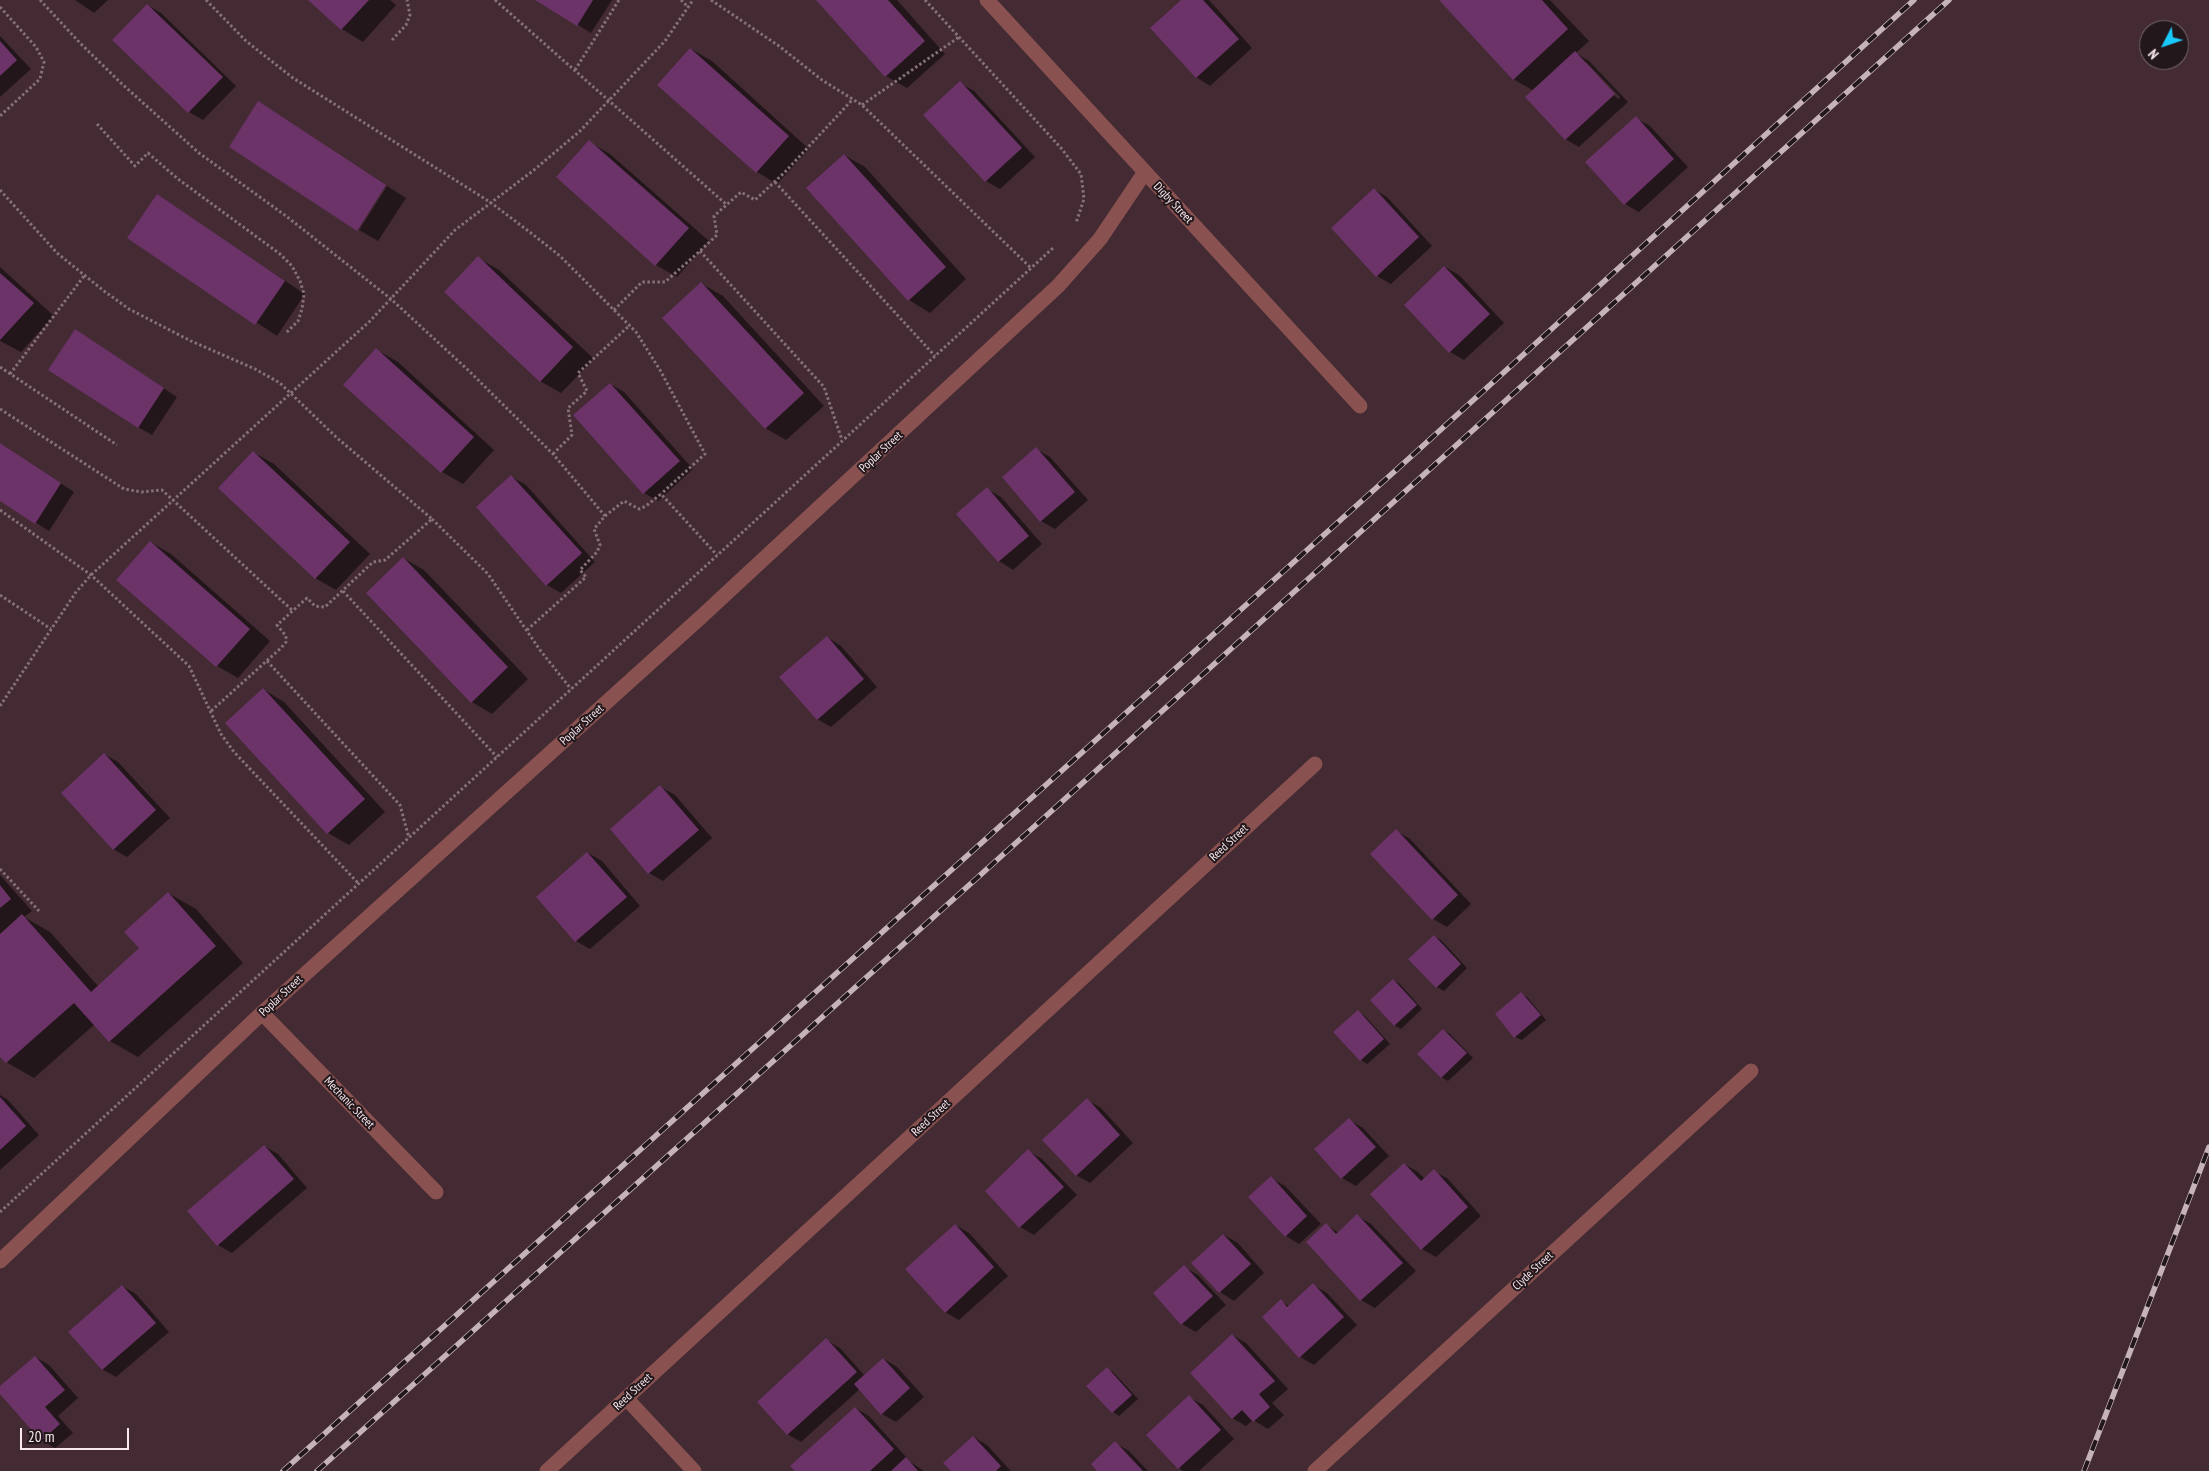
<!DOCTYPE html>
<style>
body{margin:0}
#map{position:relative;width:2209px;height:1471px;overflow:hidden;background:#432a33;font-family:"PT Sans Narrow",sans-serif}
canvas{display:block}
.north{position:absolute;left:2139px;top:20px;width:50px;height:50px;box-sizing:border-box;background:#22171b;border:1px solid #786b6f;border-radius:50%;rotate:229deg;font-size:14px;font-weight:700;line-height:20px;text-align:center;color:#f9e8ee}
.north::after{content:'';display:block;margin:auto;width:18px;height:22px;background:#19cafc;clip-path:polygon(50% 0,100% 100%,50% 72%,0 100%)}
.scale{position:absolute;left:20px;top:1428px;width:109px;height:22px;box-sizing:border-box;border:2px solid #f9e8ee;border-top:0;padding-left:6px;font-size:15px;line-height:18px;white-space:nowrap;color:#f9e8ee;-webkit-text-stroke:4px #22171b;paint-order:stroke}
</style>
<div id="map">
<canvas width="2209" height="1471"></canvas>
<div class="north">N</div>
<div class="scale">20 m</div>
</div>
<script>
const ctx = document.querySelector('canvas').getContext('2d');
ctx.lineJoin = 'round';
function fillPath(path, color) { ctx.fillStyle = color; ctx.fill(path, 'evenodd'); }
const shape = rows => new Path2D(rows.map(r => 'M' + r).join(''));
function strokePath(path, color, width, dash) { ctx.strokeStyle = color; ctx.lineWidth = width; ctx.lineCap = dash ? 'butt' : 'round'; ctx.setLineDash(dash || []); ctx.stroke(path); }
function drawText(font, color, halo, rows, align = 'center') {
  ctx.font = font + ' "PT Sans Narrow",sans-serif'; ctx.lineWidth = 4; ctx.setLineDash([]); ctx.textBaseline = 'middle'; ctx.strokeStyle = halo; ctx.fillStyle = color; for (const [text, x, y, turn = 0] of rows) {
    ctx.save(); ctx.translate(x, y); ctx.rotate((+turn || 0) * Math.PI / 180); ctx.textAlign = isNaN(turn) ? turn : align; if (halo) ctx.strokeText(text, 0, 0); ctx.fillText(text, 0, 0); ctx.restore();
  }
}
const shadow = shape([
 [75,0,108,0,94,13],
 [309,0,390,0,396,5,363,42,342,29],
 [538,0,612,0,591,33],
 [818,0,897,0,945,54,907,88,886,76],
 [1183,0,1209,0,1252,48,1210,86,1196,77],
 [1441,0,1550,0,1589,41,1576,53,1589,61,1628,102,1579,147,1565,139,1534,91,1513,79],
 [1586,62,1620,97,1618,99,1584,63],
 [147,5,161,13,236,86,203,120,189,112],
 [0,36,31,69,0,97],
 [691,49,712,61,809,149,777,184,757,172],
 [960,83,974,91,1035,157,1000,189,986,181,925,115],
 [1636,118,1650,126,1688,167,1639,212,1625,204],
 [589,142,610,154,709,241,677,277,656,265,557,177],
 [844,155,865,167,966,279,930,313,909,300,807,188],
 [387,186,406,198,378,241,359,230],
 [1374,189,1388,198,1432,246,1391,284,1377,276],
 [157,196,305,294,277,336,129,238],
 [478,258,499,270,594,359,561,393,540,381],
 [0,267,54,316,21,352,0,341],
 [1445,267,1459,275,1504,323,1464,360,1450,352],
 [702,284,723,296,824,406,786,440,765,428],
 [89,339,177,397,152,435,138,427],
 [377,350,398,362,494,450,463,484,442,472,345,384],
 [610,384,624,392,693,469,658,501,644,493],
 [0,443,74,492,49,531,0,500],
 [1036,449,1050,457,1088,500,1055,529,1041,521],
 [253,452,274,464,370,554,336,590,315,578],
 [512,477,526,485,595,562,561,593,547,585],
 [987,489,1001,497,1042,544,1013,570,999,561],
 [150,542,171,554,270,641,238,678,217,666,117,580],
 [403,558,424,570,528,679,492,714,472,702],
 [827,637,841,646,877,687,831,727,817,719],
 [263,689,284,702,385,812,349,845,328,833],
 [104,754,118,762,170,818,127,857,113,849],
 [661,787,675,795,712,838,663,881,649,873],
 [1396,831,1410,839,1471,904,1447,927,1433,919],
 [588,853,602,861,640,906,590,949,576,941,538,897],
 [0,875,32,911,24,917,50,932,98,986,141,948,168,893,196,909,243,963,138,1057,110,1041,95,1024,34,1078,6,1062,0,1055],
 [1434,936,1441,940,1467,968,1444,991,1437,987],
 [1393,980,1400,984,1422,1009,1401,1029,1394,1025],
 [1521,994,1528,998,1546,1020,1522,1040,1515,1037],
 [1358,1012,1365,1016,1390,1044,1367,1064,1361,1060],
 [1443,1030,1450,1034,1473,1058,1448,1081,1441,1077],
 [0,1095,8,1100,39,1135,0,1170],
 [1087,1100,1101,1108,1133,1143,1090,1183,1076,1175],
 [1349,1120,1363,1128,1389,1156,1356,1186,1342,1178],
 [264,1146,278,1154,307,1188,232,1253,218,1245],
 [1028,1151,1042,1159,1077,1195,1034,1235,1020,1227,986,1191],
 [1404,1164,1418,1172,1425,1179,1434,1171,1448,1179,1481,1216,1436,1257,1422,1249],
 [1271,1178,1285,1186,1321,1224,1299,1244,1286,1236],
 [1357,1216,1371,1224,1416,1271,1375,1308,1361,1300,1308,1242,1326,1225,1339,1233],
 [955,1225,969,1233,1008,1276,959,1320,945,1312],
 [1224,1235,1238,1243,1264,1273,1234,1301,1220,1292],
 [1184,1267,1198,1275,1226,1305,1196,1332,1182,1324],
 [1313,1285,1327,1293,1357,1325,1314,1365,1300,1357,1281,1301,1289,1306],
 [122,1286,136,1294,169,1332,116,1377,102,1369],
 [1232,1335,1246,1343,1288,1389,1272,1403,1284,1415,1268,1429,1253,1420,1246,1426,1232,1418],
 [826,1340,840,1348,865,1376,884,1359,897,1367,924,1397,896,1422,882,1414,860,1389,801,1442,787,1434],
 [35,1357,49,1365,78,1398,58,1416,73,1433,55,1448,41,1440,0,1392,0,1388],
 [1107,1369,1113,1372,1138,1399,1119,1416,1113,1412],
 [1189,1397,1203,1405,1234,1439,1199,1471,1183,1471,1179,1468,1148,1435],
 [855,1408,869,1416,907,1458,906,1459,924,1471,796,1471],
 [973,1437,987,1445,1011,1471,953,1471],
 [1115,1443,1129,1451,1148,1471,1099,1471]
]);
const building = shape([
 [308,0,369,0,341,30],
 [535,0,593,0,577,26],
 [816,0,888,0,925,41,885,77],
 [1181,0,1203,0,1239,39,1196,78,1150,28],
 [1439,0,1542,0,1568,29,1513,80],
 [147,4,223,77,188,113,112,40],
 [0,41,17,60,0,76],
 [690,48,789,136,756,173,657,85],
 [1575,51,1615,94,1565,140,1525,97],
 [960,81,1022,148,985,182,923,115],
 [258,101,386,185,357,231,229,147],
 [1636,116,1674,159,1624,205,1585,162],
 [589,140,689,228,655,266,556,177],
 [844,154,946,267,908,301,806,188],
 [1374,188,1419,237,1376,277,1331,228],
 [157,194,285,281,255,325,127,238],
 [478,256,573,347,540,382,444,292],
 [1444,266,1490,314,1449,353,1404,305],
 [0,273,34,303,0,340],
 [701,282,804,393,765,429,662,318],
 [75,329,164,388,138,428,48,370],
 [376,348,474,437,441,473,343,385],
 [610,383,680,461,643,494,573,415],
 [0,443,61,483,35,524,0,501],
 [1036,447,1075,492,1040,522,1002,477],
 [253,451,350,542,315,579,218,488],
 [511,475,582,553,546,586,476,507],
 [987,487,1029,536,998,562,956,514],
 [150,541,250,629,216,667,116,580],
 [403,557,508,667,471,703,366,593],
 [827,636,864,679,817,720,779,677],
 [263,688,365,799,327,834,225,723],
 [104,753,156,810,113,850,61,793],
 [660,785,699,830,648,874,610,829],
 [1396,829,1458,895,1432,920,1370,854],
 [587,852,627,897,575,942,536,897],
 [0,885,11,899,0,908],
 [168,892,216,946,109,1042,74,1003,6,1063,0,1057,0,934,22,914,91,992,139,948,124,932],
 [1434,935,1461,964,1436,988,1408,959],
 [1393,979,1417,1005,1394,1026,1370,1000],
 [1521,992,1541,1015,1514,1038,1495,1014],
 [1358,1010,1384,1039,1360,1061,1333,1032],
 [1443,1029,1467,1053,1441,1078,1417,1054],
 [0,1097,26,1126,0,1150],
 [1087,1098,1120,1135,1076,1176,1042,1140],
 [1349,1118,1376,1147,1341,1179,1314,1149],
 [264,1145,294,1179,217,1246,187,1211],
 [1028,1149,1064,1187,1019,1228,985,1191],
 [1404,1163,1421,1181,1434,1169,1468,1207,1421,1250,1370,1194],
 [1271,1176,1307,1216,1285,1237,1248,1197],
 [1357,1214,1403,1263,1360,1301,1306,1242,1326,1223,1336,1234],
 [955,1224,994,1267,945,1313,905,1269],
 [1223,1234,1251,1264,1219,1293,1191,1263],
 [1184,1265,1213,1296,1181,1325,1153,1293],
 [1313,1283,1344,1317,1299,1358,1262,1317,1281,1299,1287,1307],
 [122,1285,156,1323,102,1370,68,1332],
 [1232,1334,1275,1381,1259,1394,1270,1407,1253,1422,1242,1410,1232,1419,1190,1373],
 [826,1338,857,1372,787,1435,757,1402],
 [35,1356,65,1390,45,1407,60,1424,41,1441,0,1394,0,1386],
 [883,1358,910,1388,881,1415,854,1384],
 [1107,1367,1132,1395,1112,1413,1086,1386],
 [1189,1395,1221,1430,1178,1469,1146,1435],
 [855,1407,894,1449,870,1471,795,1471,790,1466],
 [973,1436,1001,1466,996,1471,951,1471,943,1463],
 [1115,1441,1143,1471,1097,1471,1091,1464],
 [906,1457,918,1471,891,1471]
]);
const path = shape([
 [40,0,80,43,122,84,199,153,286,216,391,299,468,370,553,454,605,516],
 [206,0,246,41,293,78,490,202,531,233,560,256,636,332,660,370,705,454,661,494],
 [495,0,727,205],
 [681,0,688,7],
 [711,0,779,46,822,80,862,105,1031,268],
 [925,0,1061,148,1081,174,1084,199,1076,223],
 [0,7,36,47,44,62,40,79,0,116],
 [392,40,406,25,410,15,407,0],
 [575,70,619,0],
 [862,105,959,37],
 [97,124,135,166,148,153,178,179,280,254,292,266,300,281,304,294,302,309,298,321,286,333],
 [775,182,935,356],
 [0,190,57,253,104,291,129,309,158,324,191,341,255,369,280,383,336,437,432,519,385,560,373,562,325,607,315,606,307,598,277,625,286,636,286,642,281,648,211,711],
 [700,251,824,387,842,440],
 [614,310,642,282,665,282,700,251,717,235,714,216,741,192,755,200,785,172,853,99],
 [0,367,117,445],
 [10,374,84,276],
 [0,409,124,489,142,492,162,490,293,611],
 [553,454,572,435,568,408,587,391,578,373,630,325],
 [0,510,91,575,189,666,221,734,234,752,359,884],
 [432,519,488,574,540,650,571,689],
 [343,591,497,757],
 [0,595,51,629],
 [527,630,586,577,580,570,597,552,600,545,594,529,605,516,624,501,639,509,646,506,661,494,717,555],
 [267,661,400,805,409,838],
 [0,706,76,592,91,575,370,321,455,230,534,170,580,131,665,41,693,0],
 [0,869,39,911],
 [0,1212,1053,248]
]);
const street = shape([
 [987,0,1360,406],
 [262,1013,436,1192],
 [0,1261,262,1013,701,617,1058,286,1100,239,1145,172],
 [626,1398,694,1471],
 [547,1471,1315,764],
 [1315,1471,1751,1071]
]);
const rail = shape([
 [283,1471,1415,453,1914,0],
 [317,1471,1056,807,1949,0],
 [2084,1471,2209,1147]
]);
const streetNames = [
 ["Digby Street",1173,203,47],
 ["Poplar Street",881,452,-43],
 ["Poplar Street",582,725,-42],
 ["Reed Street",1229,843,-43],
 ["Poplar Street",281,996,-43],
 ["Mechanic Street",349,1103,46],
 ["Reed Street",931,1118,-43],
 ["Clyde Street",1533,1271,-43],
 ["Reed Street",633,1392,-43]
];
fillPath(shadow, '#0007');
fillPath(building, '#6b3368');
strokePath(path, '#877179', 3, [2.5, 2.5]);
strokePath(street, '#895250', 15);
strokePath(rail, '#c6b3ba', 5.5);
strokePath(rail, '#22171b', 4, [11]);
drawText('12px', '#f9e8ee', '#22171b', streetNames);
</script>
